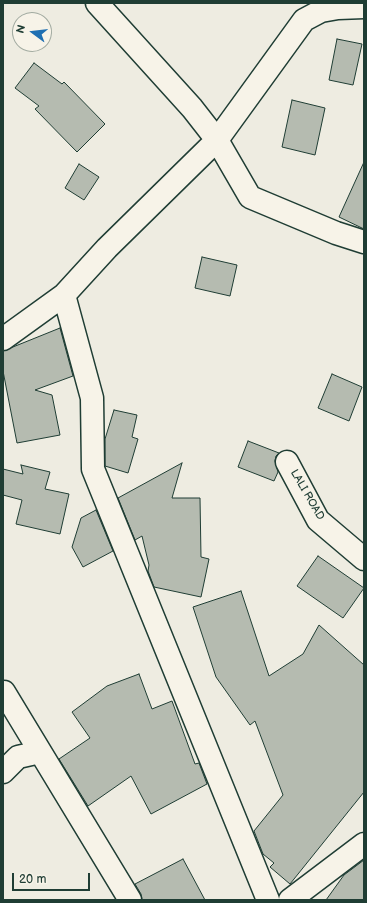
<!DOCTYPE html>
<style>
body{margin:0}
#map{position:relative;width:367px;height:903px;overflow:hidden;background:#eeece1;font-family:"Balsamiq Sans",sans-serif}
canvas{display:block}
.frame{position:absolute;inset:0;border:4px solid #1f3d34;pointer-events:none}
.north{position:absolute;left:12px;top:12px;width:40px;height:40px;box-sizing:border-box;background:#f7f3e8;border:1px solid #a1aaa0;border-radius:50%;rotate:285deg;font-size:11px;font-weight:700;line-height:16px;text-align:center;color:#1f3d34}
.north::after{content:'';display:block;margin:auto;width:14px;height:18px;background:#1f6fb2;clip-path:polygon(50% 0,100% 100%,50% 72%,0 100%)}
.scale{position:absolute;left:12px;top:873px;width:78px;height:18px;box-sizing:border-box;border:2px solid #1f3d34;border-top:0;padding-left:5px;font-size:12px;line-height:14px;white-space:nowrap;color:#1f3d34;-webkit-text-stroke:3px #f7f3e8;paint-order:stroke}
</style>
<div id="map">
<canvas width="367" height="903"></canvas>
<div class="frame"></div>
<div class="north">N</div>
<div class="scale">20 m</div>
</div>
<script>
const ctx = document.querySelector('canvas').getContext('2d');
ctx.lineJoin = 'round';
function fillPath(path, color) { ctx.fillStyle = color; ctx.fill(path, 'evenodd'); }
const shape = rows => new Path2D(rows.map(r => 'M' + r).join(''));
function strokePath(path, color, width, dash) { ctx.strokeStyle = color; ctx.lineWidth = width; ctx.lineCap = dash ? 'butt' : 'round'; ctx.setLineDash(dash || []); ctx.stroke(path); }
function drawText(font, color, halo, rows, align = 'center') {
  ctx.font = font + ' "Balsamiq Sans",sans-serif'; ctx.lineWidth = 3.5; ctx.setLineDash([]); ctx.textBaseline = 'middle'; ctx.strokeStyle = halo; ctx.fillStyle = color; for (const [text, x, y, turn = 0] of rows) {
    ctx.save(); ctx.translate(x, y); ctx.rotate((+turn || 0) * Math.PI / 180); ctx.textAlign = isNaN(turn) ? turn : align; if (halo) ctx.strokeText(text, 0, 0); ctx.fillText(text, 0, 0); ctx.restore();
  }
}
const building = shape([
 [337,39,362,44,353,85,329,80,337,39],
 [34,63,62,84,64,82,105,124,77,152,35,109,39,106,15,88,34,63],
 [292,100,325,108,315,155,282,147,292,100],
 [364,162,364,229,339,217,364,162],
 [79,164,99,177,84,200,65,188,79,164],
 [202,257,237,265,230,296,195,288,202,257],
 [60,328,73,376,35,390,52,395,60,435,17,443,3,371,3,351,60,328],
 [332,374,362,387,349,421,318,408,332,374],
 [114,410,137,415,132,437,138,439,128,473,105,466,105,439,114,410],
 [248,441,279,453,276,456,275,461,278,472,274,481,238,467,248,441],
 [182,463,172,498,200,498,201,557,209,559,201,597,154,587,148,571,149,565,142,536,135,540,118,498,182,463],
 [21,465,50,472,45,489,69,494,60,534,16,524,22,500,3,495,3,469,23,474,21,465],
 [96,510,113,551,83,567,72,547,81,518,96,510],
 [318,556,364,588,343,618,297,586,318,556],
 [241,591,269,676,303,654,319,625,364,665,364,792,290,884,270,867,274,863,263,854,254,831,283,795,255,721,250,725,216,677,193,607,241,591],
 [139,674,152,709,172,701,195,764,199,763,207,784,151,814,131,776,88,806,59,759,90,738,72,712,107,686,139,674],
 [183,859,205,900,142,900,141,894,135,884,183,859],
 [364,860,364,900,326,900,344,875,364,860]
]);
const minor = shape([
 [97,3,192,108,217,140,250,197,336,233,364,242],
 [64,295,92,398,93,469,268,900],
 [3,339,64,295,107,248,217,140,304,20,321,11,338,8,364,7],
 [287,462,318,520,364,559],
 [4,692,130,900],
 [3,772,18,757,40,752]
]);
const tertiary = shape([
 [290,900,364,844]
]);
const streetNames = [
 ["LALI ROAD",307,495,60]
];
fillPath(building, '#b5bbb0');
strokePath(building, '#1f3d34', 1);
strokePath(minor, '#1f3d34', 25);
strokePath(tertiary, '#1f3d34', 25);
strokePath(minor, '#f7f3e8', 22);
strokePath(tertiary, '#f7f3e8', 22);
drawText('11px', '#1f3d34', '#f7f3e8', streetNames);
</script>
